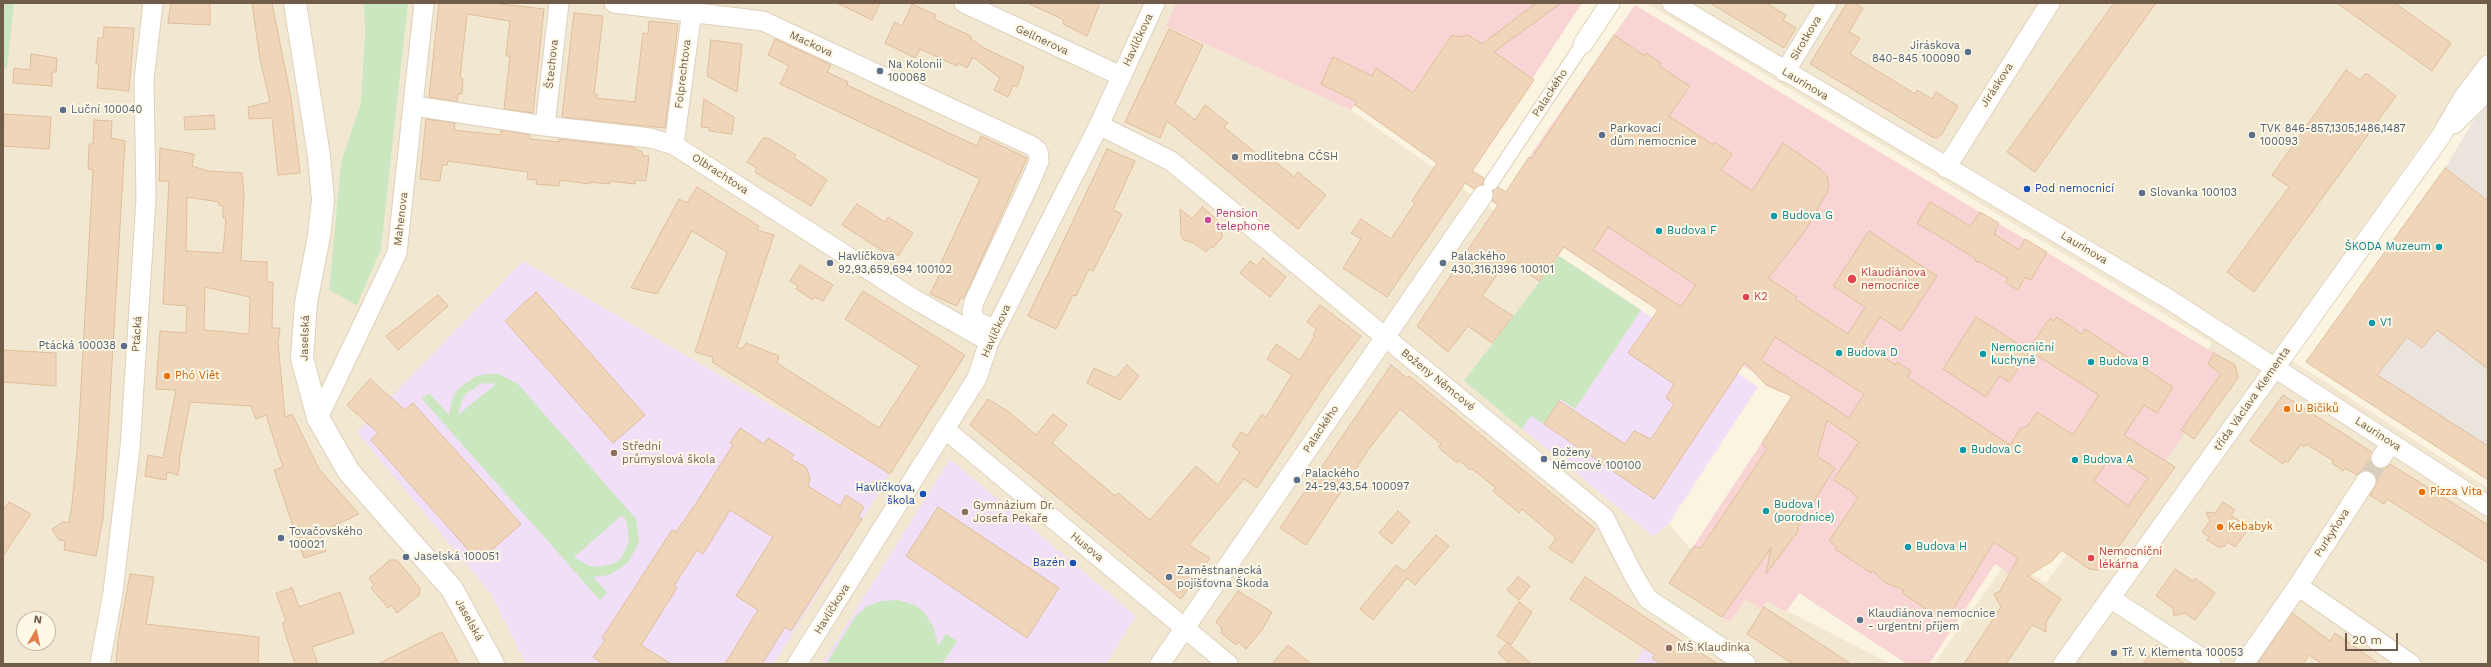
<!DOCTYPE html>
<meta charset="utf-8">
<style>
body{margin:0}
#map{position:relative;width:2491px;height:667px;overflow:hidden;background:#fbf4e1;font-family:"Work Sans",sans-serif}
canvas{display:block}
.frame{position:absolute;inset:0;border:4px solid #715c49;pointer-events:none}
.north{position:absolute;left:16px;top:611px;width:40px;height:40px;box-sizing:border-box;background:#fef8e6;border:1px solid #c6baa7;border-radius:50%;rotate:9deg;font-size:11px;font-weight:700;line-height:16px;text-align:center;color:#715c49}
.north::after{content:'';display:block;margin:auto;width:14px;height:18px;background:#e17e4a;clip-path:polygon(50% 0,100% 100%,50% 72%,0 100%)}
.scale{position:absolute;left:2345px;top:633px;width:53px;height:18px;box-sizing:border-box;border:2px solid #715c49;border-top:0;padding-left:5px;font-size:12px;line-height:14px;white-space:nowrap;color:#715c49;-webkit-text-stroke:3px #fef8e6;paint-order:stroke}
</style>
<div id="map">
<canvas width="2491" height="667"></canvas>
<div class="frame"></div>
<div class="north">N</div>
<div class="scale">20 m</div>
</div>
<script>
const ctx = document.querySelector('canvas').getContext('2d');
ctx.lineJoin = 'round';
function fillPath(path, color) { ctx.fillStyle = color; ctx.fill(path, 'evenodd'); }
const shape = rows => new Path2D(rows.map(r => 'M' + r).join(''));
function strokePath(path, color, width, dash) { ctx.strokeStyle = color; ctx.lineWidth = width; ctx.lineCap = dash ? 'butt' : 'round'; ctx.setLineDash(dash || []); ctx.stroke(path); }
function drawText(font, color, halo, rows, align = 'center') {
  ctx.font = font + ' "Work Sans",sans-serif'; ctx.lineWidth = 4; ctx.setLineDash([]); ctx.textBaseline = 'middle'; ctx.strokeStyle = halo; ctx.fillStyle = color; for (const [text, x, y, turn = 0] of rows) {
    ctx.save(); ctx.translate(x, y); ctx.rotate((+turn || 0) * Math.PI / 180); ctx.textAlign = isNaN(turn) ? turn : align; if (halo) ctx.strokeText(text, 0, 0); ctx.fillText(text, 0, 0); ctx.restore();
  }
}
const residential = shape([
 [14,3,364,3,365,31,361,103,341,162,329,290,381,249,408,3,1176,3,1166,26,1351,110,1559,256,1464,381,1654,537,1669,523,1691,550,1669,583,1730,622,1746,599,1765,606,1768,601,1891,664,3,664,3,68,6,68],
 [24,619,48,619,48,643,24,643],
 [1646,3,2488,3,2488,50,2276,350,2488,488,2488,664,1934,664,2007,561,2046,583,2127,470,2212,343]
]);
const industrial = shape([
 [2488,103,2488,480,2306,362,2445,168,2474,120]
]);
const education = shape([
 [1559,256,1758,387,1669,523,1654,537,1464,381],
 [523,261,890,474,774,664,526,664,491,594,357,432],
 [950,459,1136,616,1106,664,822,664],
 [1660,626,1718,664,1634,664]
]);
const medical = shape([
 [1176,3,1582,3,1532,79,1534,80,1472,170,1508,194,1514,185,1512,183,1529,157,1635,5,2214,353,2208,364,2221,374,2185,433,2165,461,2161,458,2128,506,2111,494,2069,555,2053,546,2055,556,2047,565,2011,575,1995,564,1929,664,1907,664,1799,593,1786,612,1768,601,1761,609,1746,599,1730,622,1669,583,1792,397,1766,385,1754,373,1464,182,1355,105,1351,110,1166,26]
]);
const green = shape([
 [3,3,14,3,7,68,3,68],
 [364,3,408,3,381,249,357,305,329,290,341,162,361,103,365,31],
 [1559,256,1641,310,1575,409,1560,399,1544,424,1531,416,1522,429,1464,381],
 [487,374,499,374,518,384,636,519,639,542,628,563,609,575,593,577,607,593,600,600,422,399,429,393,449,415,453,396,459,388,476,376],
 [488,383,496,384,458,415,462,400,466,394,480,384],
 [622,515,627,523,629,541,622,557,615,563,598,567,589,566,574,557],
 [898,600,915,605,924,612,934,628,938,646,946,634,957,641,942,664,826,664,855,617,867,606,882,601]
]);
const building = shape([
 [171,3,210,3,210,25,168,23,171,3],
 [252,3,272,3,291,98,300,173,278,175,272,118,249,119,248,107,270,102,260,59,252,3],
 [439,3,492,3,544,9,533,113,504,109,510,56,506,56,510,21,467,14,460,78,463,79,462,94,458,94,457,102,429,97,439,3],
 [837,3,880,3,872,20,837,3],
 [1028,3,1100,3,1087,36,1063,24,1064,20,1028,3],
 [1536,3,1561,3,1494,52,1534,80,1472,171,1484,178,1483,184,1474,189,1465,183,1387,297,1343,268,1361,239,1351,233,1361,219,1391,239,1415,203,1412,201,1437,163,1355,105,1357,102,1321,84,1333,57,1372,76,1376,68,1413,93,1452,35,1459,37,1468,35,1482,44,1536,3],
 [1710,3,1766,3,1786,15,1783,20,1796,28,1784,48,1710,3],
 [1847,3,1855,3,1863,8,1849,32,1860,38,1850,54,1915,94,1917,90,1932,99,1936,92,1958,106,1942,134,1937,138,1932,137,1810,64,1847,3],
 [2114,3,2156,3,2035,172,2007,152,2114,3],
 [2337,3,2395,3,2451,43,2432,71,2337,3],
 [912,4,936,15,934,19,971,36,970,38,984,48,1024,67,1017,87,1013,85,1008,97,994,90,1000,78,973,57,967,68,958,63,957,66,920,49,915,58,885,43,895,22,902,26,912,4],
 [574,13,603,16,594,94,597,94,597,98,635,102,643,33,648,34,649,21,678,24,665,128,562,117,574,13],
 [104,27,134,28,129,91,97,88,99,64,96,64,98,38,103,38,104,27],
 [1169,29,1203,45,1175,104,1195,120,1205,105,1228,123,1224,127,1268,163,1272,159,1294,177,1298,172,1326,195,1298,229,1167,121,1160,138,1125,122,1169,29],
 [1614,35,1645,56,1646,53,1661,63,1659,66,1690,86,1669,116,1713,145,1714,142,1732,154,1721,170,1752,191,1783,143,1819,168,1827,176,1829,186,1827,193,1803,234,1768,278,1797,297,1795,299,1848,334,1865,307,1833,286,1869,231,1937,276,1901,331,1880,317,1863,343,1895,365,1897,362,1911,371,1907,377,2010,445,2020,429,2028,426,2037,412,2073,435,2099,395,2030,351,2009,382,1999,376,1986,397,1943,369,1976,317,2028,350,2050,318,2054,321,2057,317,2082,334,2085,329,2173,387,2157,413,2144,405,2124,435,2175,467,2105,566,2098,570,2089,569,2062,550,2052,561,2028,576,2061,599,2046,622,2046,632,2032,625,2006,664,1964,664,2001,607,1994,594,2000,591,2018,558,1994,542,1947,619,1939,614,1937,616,1902,593,1904,590,1886,583,1872,570,1871,573,1835,549,1837,547,1829,541,1858,498,1852,493,1853,492,1833,480,1859,442,1827,420,1817,456,1835,468,1797,528,1799,530,1766,574,1771,548,1722,617,1669,583,1693,547,1701,548,1740,490,1767,449,1762,443,1792,396,1766,385,1745,362,1654,499,1544,424,1559,401,1625,444,1634,431,1651,439,1674,404,1666,398,1674,384,1628,353,1658,310,1564,247,1539,281,1510,261,1506,268,1503,266,1482,296,1513,316,1492,343,1468,326,1448,352,1417,326,1498,205,1492,201,1493,191,1498,187,1506,192,1529,157,1531,159,1614,35],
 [1608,227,1696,285,1681,307,1593,250,1608,227],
 [1775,337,1864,394,1849,418,1761,360,1775,337],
 [2112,455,2148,478,2128,506,2094,481,2112,455],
 [775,39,831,65,827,72,848,82,847,85,977,146,981,136,1027,158,964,298,961,297,957,306,930,294,943,267,940,265,980,179,780,84,789,66,768,55,775,39],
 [711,40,742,44,737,92,707,76,711,40],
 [31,54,57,58,56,72,52,72,52,86,13,83,14,68,30,70,31,54],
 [2346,70,2360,80,2366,73,2396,96,2254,292,2227,272,2289,187,2272,175,2346,70],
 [704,99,734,117,732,134,709,131,710,128,701,127,704,99],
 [4,114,51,117,49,149,3,146,4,114],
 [214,115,215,129,185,130,184,117,214,115],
 [426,119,455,123,454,130,472,132,501,135,501,130,530,135,530,139,559,142,559,139,632,147,642,152,643,156,649,156,646,181,635,180,635,184,610,181,610,184,590,182,590,184,560,180,559,186,536,184,537,180,527,179,528,172,448,161,447,165,442,165,440,181,420,179,426,119],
 [94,120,112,121,111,138,125,141,103,518,96,556,64,550,65,541,59,540,52,529,63,522,69,523,72,504,78,441,93,170,88,169,89,144,93,144,94,120],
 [763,138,768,138,796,155,794,158,827,180,811,206,755,172,757,168,747,162,763,138],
 [160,148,194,154,192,166,208,171,242,173,244,195,241,261,267,262,267,282,273,282,272,328,280,328,278,343,285,417,292,414,319,469,359,514,323,531,317,524,326,551,304,558,274,470,283,467,266,415,256,419,251,406,190,402,179,461,180,461,178,475,167,472,166,480,145,476,148,455,163,458,176,390,156,389,160,331,186,333,187,306,163,304,169,181,159,181,160,148],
 [187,197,219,202,219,205,223,206,223,218,226,218,223,253,186,251,187,197],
 [205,287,250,297,249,334,204,330,205,287],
 [1107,149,1135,161,1113,210,1122,214,1093,271,1089,269,1076,296,1073,295,1056,329,1028,316,1107,149],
 [2445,168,2488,201,2488,369,2437,330,2422,348,2407,337,2377,375,2488,446,2488,480,2306,362,2445,168],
 [697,187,759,226,757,230,774,235,737,347,742,349,746,343,779,356,777,363,879,428,919,366,845,319,863,291,965,355,890,474,712,362,713,357,695,352,727,252,692,231,657,294,631,288,679,199,687,203,697,187],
 [1930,202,1970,226,1980,212,1999,223,1994,234,2019,250,2025,239,2047,252,2031,280,2025,277,2018,290,2005,282,2008,278,1980,262,1976,262,1975,258,1917,223,1930,202],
 [857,204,885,222,888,217,913,233,898,256,890,251,888,254,842,225,857,204],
 [1202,207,1226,227,1221,234,1223,236,1213,248,1211,246,1206,252,1194,243,1184,240,1181,235,1180,209,1192,219,1202,207],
 [1263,258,1286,277,1270,297,1240,273,1250,261,1257,266,1263,258],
 [800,265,833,285,823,301,815,297,813,300,796,289,798,286,790,281,800,265],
 [536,292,645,415,613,443,505,321,536,292],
 [438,295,448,306,398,350,386,336,438,295],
 [1320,305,1361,336,1331,376,1257,488,1244,479,1189,545,1210,558,1181,599,970,425,988,399,1009,412,1036,435,1053,414,1067,425,1052,443,1115,496,1118,493,1150,520,1196,466,1218,485,1240,452,1232,446,1241,432,1247,436,1262,414,1266,417,1292,375,1267,359,1276,344,1300,360,1315,336,1313,335,1317,329,1307,322,1320,305],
 [3,350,56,353,56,386,3,382,3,350],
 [2214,353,2235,365,2238,378,2194,439,2181,430,2221,374,2208,364,2214,353],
 [1127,365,1139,376,1120,400,1087,383,1094,368,1116,378,1127,365],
 [1391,365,1407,378,1409,376,1595,529,1572,563,1549,548,1556,538,1522,509,1519,513,1493,491,1496,488,1471,468,1470,470,1459,460,1457,463,1438,447,1441,444,1400,409,1368,450,1306,545,1280,528,1391,365],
 [370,379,405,410,413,403,521,524,485,556,476,548,471,553,371,440,378,433,347,405,370,379],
 [2283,395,2372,452,2371,462,2375,467,2386,468,2390,464,2488,525,2488,563,2387,499,2384,504,2370,495,2377,482,2372,472,2361,471,2357,475,2345,468,2343,471,2332,463,2334,461,2306,444,2304,447,2301,444,2288,462,2285,461,2283,464,2250,441,2283,395],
 [740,428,764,444,768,438,794,455,791,459,806,467,810,477,808,486,840,506,846,495,864,507,858,517,862,519,791,631,785,627,762,664,725,664,758,610,736,596,773,537,730,510,703,554,697,550,674,586,677,588,641,645,671,664,603,664,593,657,605,640,602,638,672,530,676,532,695,505,733,445,730,443,740,428],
 [9,502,31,514,3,556,3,510,9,502],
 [2223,502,2235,510,2231,515,2249,528,2235,547,2228,542,2224,547,2222,546,2220,548,2207,540,2209,537,2202,532,2210,521,2206,512,2215,513,2223,502],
 [938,507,1059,588,1027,638,906,556,938,507],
 [1398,511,1410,522,1392,544,1379,533,1398,511],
 [1436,535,1449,546,1415,585,1407,578,1373,620,1360,609,1396,565,1404,572,1436,535],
 [390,560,397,560,420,588,419,595,397,613,391,605,388,608,371,588,374,585,369,578,390,560],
 [2175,569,2193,581,2195,578,2215,593,2195,620,2185,613,2174,616,2173,608,2156,596,2175,569],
 [130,574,154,577,146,624,259,637,258,664,116,664,118,640,130,574],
 [1518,577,1530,586,1519,600,1507,590,1518,577],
 [1585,577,1669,633,1718,664,1661,664,1652,658,1655,655,1570,599,1585,577],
 [292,588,299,607,340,592,354,633,312,647,318,664,295,664,282,623,286,621,276,593,292,588],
 [1238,591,1272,612,1262,630,1246,649,1238,642,1236,645,1221,633,1222,629,1216,622,1238,591],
 [1519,602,1532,612,1511,645,1497,636,1519,602],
 [1764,607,1807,635,1851,664,1793,664,1747,634,1764,607],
 [2292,613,2330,641,2335,633,2379,664,2322,664,2309,655,2303,664,2257,664,2292,613],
 [442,632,459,664,378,664,439,633,442,632],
 [1507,643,1532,664,1510,664,1498,653,1507,643],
 [1288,645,1311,664,1272,664,1288,645],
 [2157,645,2185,664,2143,664,2157,645]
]);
const minorTunnel = shape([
 [2366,481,2381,458]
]);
const pedestrian = shape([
 [1491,183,1583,44]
]);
const minor = shape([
 [614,3,763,21,1032,146,1038,151,1039,161,1032,178,974,302,972,312,976,321,995,330],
 [964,3,1121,76],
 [1672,3,2170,300,2488,506],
 [1583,44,1610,3],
 [1785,72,1827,3],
 [414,106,545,126,650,138,674,145,914,299,988,341],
 [2454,124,2488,90],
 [1099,125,1171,161,1604,517,1634,576,1648,599,1746,664],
 [545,126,559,3],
 [674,145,693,3],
 [1946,168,2050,3],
 [318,418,397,253,424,3],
 [946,430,1228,664],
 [2381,458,2391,443],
 [2298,586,2411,664],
 [2110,598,2211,664],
 [100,664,113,592,130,448,146,199,144,80,153,3],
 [797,664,977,378,989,342,1099,125,1155,3],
 [1160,664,1483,195],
 [2063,664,2441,136,2463,98,2488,65],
 [2244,664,2298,586,2366,481]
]);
const tertiary = shape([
 [295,3,319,156,323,200,319,236,306,303,302,358,318,418,349,472,452,589,493,664]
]);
const markers = [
 [1968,52,4,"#5c6f8a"],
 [880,71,4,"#5c6f8a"],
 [63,110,4,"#5c6f8a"],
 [1602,135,4,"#5c6f8a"],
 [2252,135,4,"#5c6f8a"],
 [1235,157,4,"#6b7280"],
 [2027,189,4,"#1a4fb4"],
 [2142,193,4,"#5c6f8a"],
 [1774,216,4,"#0f9aa8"],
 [1208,220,4,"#d1479c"],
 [1659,231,4,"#0f9aa8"],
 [2439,247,4,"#0f9aa8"],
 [830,263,4,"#5c6f8a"],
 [1443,263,4,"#5c6f8a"],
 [1852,279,5,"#e0444e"],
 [1746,297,4,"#e0444e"],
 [2372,323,4,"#0f9aa8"],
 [124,346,4,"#5c6f8a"],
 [1839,353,4,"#0f9aa8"],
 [1983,354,4,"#0f9aa8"],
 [2091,362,4,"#0f9aa8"],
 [167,376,4,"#e8710a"],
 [2287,409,4,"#e8710a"],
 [1963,450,4,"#0f9aa8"],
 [614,453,4,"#8d6e63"],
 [1544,459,4,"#5c6f8a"],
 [2075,460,4,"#0f9aa8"],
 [1297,480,4,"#5c6f8a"],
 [2422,492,4,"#e8710a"],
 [923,494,4,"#1a4fb4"],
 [1766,511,4,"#0f9aa8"],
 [965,512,4,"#8d6e63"],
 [2220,527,4,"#e8710a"],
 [281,538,4,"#5c6f8a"],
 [1908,547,4,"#0f9aa8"],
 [406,557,4,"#5c6f8a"],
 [2091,558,4,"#e0444e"],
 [1073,563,4,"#1a4fb4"],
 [1169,577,4,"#5c6f8a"],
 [1860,620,4,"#5c6f8a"],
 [1669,648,4,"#8d6e63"],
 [2114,653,4,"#5c6f8a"]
];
const streetNames = [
 ["Sirotkova",1806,38,-59],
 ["Gellnerova",1042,40,25],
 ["Havlíčkova",1138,40,-65],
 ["Mackova",811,44,25],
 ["Štechova",552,64,-84],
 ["Folprechtova",683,74,-83],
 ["Laurinova",1805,84,31],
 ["Jiráskova",1997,85,-57],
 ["Palackého",1550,93,-57],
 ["Olbrachtova",720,174,33],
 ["Mahenova",401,219,-83],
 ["Laurinova",2084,248,31],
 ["Havlíčkova",996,331,-66],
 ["Ptácká",137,334,-86],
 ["Jaselská",305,338,-88],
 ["Boženy Němcové",1438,380,39],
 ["třída Václava Klementa",2252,399,-55],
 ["Palackého",1321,429,-56],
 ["Laurinova",2378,434,33],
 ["Purkyňova",2332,533,-57],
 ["Husova",1087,547,40],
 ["Havlíčkova",832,609,-58],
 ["Jaselská",469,620,61]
];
const serviceNames = [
 ["Jiráskova",1960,46,"right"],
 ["840-845 100090",1960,59,"right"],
 ["Na Kolonii",888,65],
 ["100068",888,78],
 ["Luční 100040",71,110],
 ["Parkovací",1610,129],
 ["dům nemocnice",1610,142],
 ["TVK 846-857,1305,1486,1487",2260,129],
 ["100093",2260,142],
 ["Slovanka 100103",2150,193],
 ["Havlíčkova",838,257],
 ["92,93,659,694 100102",838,270],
 ["Palackého",1451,257],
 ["430,316,1396 100101",1451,270],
 ["Ptácká 100038",116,346,"right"],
 ["Boženy",1552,453],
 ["Němcové 100100",1552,466],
 ["Palackého",1305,474],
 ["24-29,43,54 100097",1305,487],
 ["Tovačovského",289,532],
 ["100021",289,545],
 ["Jaselská 100051",414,557],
 ["Zaměstnanecká",1177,571],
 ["pojišťovna Škoda",1177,584],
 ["Klaudiánova nemocnice",1868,614],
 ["- urgentní příjem",1868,627],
 ["Tř. V. Klementa 100053",2122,653]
];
const worshipNames = [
 ["modlitebna CČSH",1243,157]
];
const transitNames = [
 ["Pod nemocnicí",2035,189,"left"],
 ["Havlíčkova,",915,488],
 ["škola",915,501],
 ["Bazén",1065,563]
];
const hotelNames = [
 ["Pension",1216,214],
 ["telephone",1216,227]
];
const cultureNames = [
 ["Budova G",1782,216],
 ["Budova F",1667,231],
 ["ŠKODA Muzeum",2431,247,"right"],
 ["V1",2380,323],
 ["Nemocniční",1991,348],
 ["kuchyně",1991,361],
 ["Budova D",1847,353],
 ["Budova B",2099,362],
 ["Budova C",1971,450],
 ["Budova A",2083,460],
 ["Budova I",1774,505],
 ["(porodnice)",1774,518],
 ["Budova H",1916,547]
];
const healthNames = [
 ["Klaudiánova",1861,273],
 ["nemocnice",1861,286],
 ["K2",1754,297],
 ["Nemocniční",2099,552],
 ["lékárna",2099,565]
];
const foodNames = [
 ["Phó Viêt",175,376],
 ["U Bičiků",2295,409],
 ["Pizza Vita",2430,492],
 ["Kebabyk",2228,527]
];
const educationNames = [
 ["Střední",622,447],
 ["průmyslová škola",622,460],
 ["Gymnázium Dr.",973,506],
 ["Josefa Pekaře",973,519],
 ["MŠ Klaudinka",1677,648]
];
fillPath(residential, '#f2e7d0');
fillPath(industrial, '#eae4dc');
fillPath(education, '#f1def7');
fillPath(medical, '#f8d4d4');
fillPath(green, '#cbe7c0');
fillPath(building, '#efd6ba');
strokePath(building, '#e1be9b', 1);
strokePath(minorTunnel, '#d8cebb', 19, [19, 10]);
strokePath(pedestrian, '#dfd1bd', 16);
strokePath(minor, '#dfd1bd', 21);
strokePath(tertiary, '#dfd1bd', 24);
strokePath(pedestrian, '#fff', 14);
strokePath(minor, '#fff', 19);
strokePath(tertiary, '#fff', 22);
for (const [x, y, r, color] of markers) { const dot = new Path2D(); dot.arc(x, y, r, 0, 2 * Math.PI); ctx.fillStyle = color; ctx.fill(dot); strokePath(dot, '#fef8e6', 1.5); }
drawText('11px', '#715c49', '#fef8e6', streetNames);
drawText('11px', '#4e5e75', '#fef8e6', serviceNames, 'left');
drawText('11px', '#5b616d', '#fef8e6', worshipNames, 'left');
drawText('11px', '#164399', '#fef8e6', transitNames, 'right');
drawText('11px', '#b23c85', '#fef8e6', hotelNames, 'left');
drawText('11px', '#0d838f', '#fef8e6', cultureNames, 'left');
drawText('11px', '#be3a42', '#fef8e6', healthNames, 'left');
drawText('11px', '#c56008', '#fef8e6', foodNames, 'left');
drawText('11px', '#785e54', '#fef8e6', educationNames, 'left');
</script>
